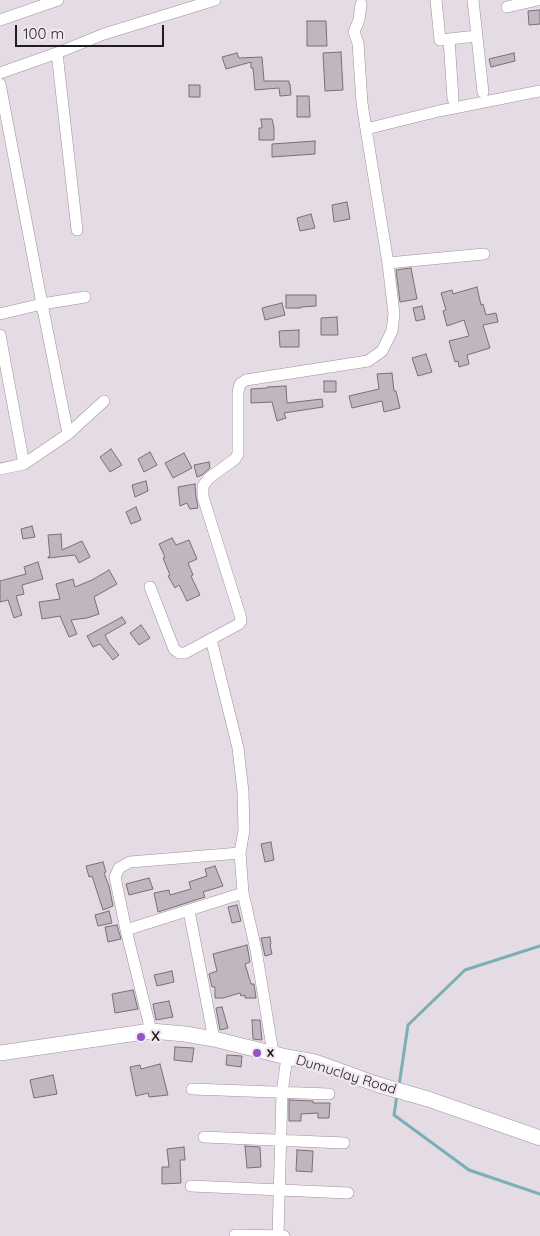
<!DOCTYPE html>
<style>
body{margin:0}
#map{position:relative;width:540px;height:1236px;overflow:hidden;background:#e4dbe5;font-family:Quicksand,sans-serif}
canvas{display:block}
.scale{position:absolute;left:15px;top:25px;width:149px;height:22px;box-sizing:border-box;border:2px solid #1f1c1f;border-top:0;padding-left:6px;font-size:15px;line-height:18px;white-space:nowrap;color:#1f1c1f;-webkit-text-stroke:4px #f2e8f2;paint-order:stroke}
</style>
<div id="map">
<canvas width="540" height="1236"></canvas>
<div class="scale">100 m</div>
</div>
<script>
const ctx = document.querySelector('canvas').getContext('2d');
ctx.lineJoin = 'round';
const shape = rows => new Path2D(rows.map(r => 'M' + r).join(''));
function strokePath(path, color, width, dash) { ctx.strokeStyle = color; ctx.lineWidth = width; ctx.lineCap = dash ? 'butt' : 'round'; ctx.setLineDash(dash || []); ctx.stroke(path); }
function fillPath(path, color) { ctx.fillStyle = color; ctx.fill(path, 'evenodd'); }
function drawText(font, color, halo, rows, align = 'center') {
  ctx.font = font + ' Quicksand,sans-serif'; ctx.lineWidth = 4.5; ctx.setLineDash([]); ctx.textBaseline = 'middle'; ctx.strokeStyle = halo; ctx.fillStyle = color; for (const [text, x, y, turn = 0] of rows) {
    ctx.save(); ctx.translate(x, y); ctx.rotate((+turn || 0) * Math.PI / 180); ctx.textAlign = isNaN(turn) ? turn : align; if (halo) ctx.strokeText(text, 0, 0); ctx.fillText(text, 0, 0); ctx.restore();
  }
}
const stream = shape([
 [399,1086,408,1025,465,970,540,946],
 [397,1095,394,1115,469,1170,540,1194]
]);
const building = shape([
 [540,10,540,24,529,25,528,11,540,10],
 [307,21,326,21,327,46,307,46,307,21],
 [341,52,343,90,325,91,323,53,341,52],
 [237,53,239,58,262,57,264,81,289,81,289,84,290,84,291,95,280,96,279,88,255,90,253,68,251,68,251,62,226,69,222,57,237,53],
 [514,53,515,61,491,67,489,59,514,53],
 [189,85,200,85,200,97,189,97,189,85],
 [297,96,309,96,310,117,297,117,297,96],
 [261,119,272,119,274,128,274,140,259,140,259,128,262,128,261,119],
 [315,141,315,154,272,157,272,144,315,141],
 [347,202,350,219,334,222,332,205,347,202],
 [311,214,315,228,300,231,297,218,311,214],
 [411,268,417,299,400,302,396,270,411,268],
 [477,287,481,305,483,304,486,315,496,313,498,322,483,325,490,348,467,355,469,364,459,367,458,361,455,362,449,341,469,336,464,320,447,326,443,311,446,310,441,293,452,290,453,294,477,287],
 [286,295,316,295,316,306,301,307,301,308,286,308,286,295],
 [282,303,285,315,265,320,262,308,282,303],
 [422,306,425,319,416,321,413,308,422,306],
 [337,317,338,335,321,335,321,318,337,317],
 [299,330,299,347,280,347,279,331,299,330],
 [426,354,432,372,418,376,412,358,426,354],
 [392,373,394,391,396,391,400,408,384,412,382,401,352,408,349,396,379,389,377,374,392,373],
 [324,381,336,381,336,392,324,392,324,381],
 [286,386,287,403,322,399,323,407,284,413,286,418,277,421,272,402,251,403,251,389,267,388,267,387,286,386],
 [111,449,122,465,110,472,100,457,111,449],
 [150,452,157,465,144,472,138,459,150,452],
 [184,453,192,468,173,478,165,463,184,453],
 [209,462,210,468,202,475,197,477,194,465,209,462],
 [146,481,148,491,135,497,132,485,146,481],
 [195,484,196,497,198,508,190,509,187,503,180,506,178,487,195,484],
 [136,507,141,520,131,524,126,512,136,507],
 [32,526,35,537,23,539,21,529,32,526],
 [61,534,62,550,82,541,90,557,79,563,75,555,48,558,48,557,50,556,48,535,61,534],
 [172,538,176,545,189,540,197,559,188,563,193,575,191,576,200,595,187,601,179,585,175,588,168,576,170,575,163,558,165,557,159,544,172,538],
 [38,562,43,579,22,585,24,594,16,596,22,615,14,618,8,600,0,602,0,581,26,574,24,567,38,562],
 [109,570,117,584,94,597,99,614,87,618,71,620,77,634,69,637,60,616,42,619,39,602,60,599,56,584,73,579,75,587,92,580,109,570],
 [122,617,126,623,105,635,109,643,119,655,113,660,100,644,93,647,87,636,122,617],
 [141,625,150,638,139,645,130,633,141,625],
 [271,842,274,860,265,862,261,844,271,842],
 [103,862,106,872,104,873,109,886,113,906,103,910,92,876,89,877,86,866,103,862],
 [215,866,223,886,203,892,205,897,158,912,154,893,169,890,170,895,191,889,189,882,207,876,205,869,215,866],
 [149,878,153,889,129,895,126,884,149,878],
 [237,905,241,921,232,923,228,907,237,905],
 [109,911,112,923,98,926,95,915,109,911],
 [117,925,121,939,108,942,105,927,117,925],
 [270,937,271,944,270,945,272,954,265,956,261,938,270,937],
 [247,945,250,962,245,964,251,984,254,984,256,998,245,998,245,995,241,996,240,993,223,998,215,998,215,987,212,987,209,974,217,971,213,954,247,945],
 [172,971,174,982,157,986,154,975,172,971],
 [133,990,138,1009,115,1013,112,994,133,990],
 [169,1001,173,1017,156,1020,153,1004,169,1001],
 [222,1007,228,1028,220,1030,216,1008,222,1007],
 [252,1020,260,1020,262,1040,253,1039,252,1020],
 [175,1047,194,1048,192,1062,174,1060,175,1047],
 [227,1055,242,1056,241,1067,226,1065,227,1055],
 [160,1064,168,1095,149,1097,148,1093,136,1096,130,1067,140,1065,141,1069,160,1064],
 [53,1075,57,1094,34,1098,30,1080,53,1075],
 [289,1100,313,1101,313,1103,330,1103,329,1118,318,1118,318,1113,301,1114,301,1121,289,1121,289,1100],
 [245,1146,260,1147,261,1167,247,1168,245,1146],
 [184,1147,185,1160,180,1160,181,1183,162,1184,162,1167,169,1167,167,1149,184,1147],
 [297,1150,313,1151,312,1172,296,1171,297,1150]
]);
const minor = shape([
 [436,0,440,40,477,36],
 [473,0,483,92],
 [507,7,538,0],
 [0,20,58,0],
 [449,39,453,99],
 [57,53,77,230],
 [0,73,57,53,104,34,215,0],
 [0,84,42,304,68,434],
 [366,129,439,111,540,91],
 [388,263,484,254],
 [0,314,42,304,85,297],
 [0,335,24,464],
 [0,469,24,464,68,434,104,401],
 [150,587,174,649,179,653,185,653,239,624,241,621,240,615,203,497,203,486,209,478,235,459,238,454,238,392,240,384,246,380,368,361,382,351,392,331,394,314,388,263,366,129,362,103,358,43,354,32,359,20,361,4],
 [211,639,238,748,243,792,244,830,240,853,243,893,256,950,273,1053],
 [189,911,214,1039],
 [126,930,243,893],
 [151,1031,126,930,115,877,119,868,130,862,240,853],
 [192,1089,329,1094],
 [204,1137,344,1143],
 [191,1186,348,1193],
 [235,1235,284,1236],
 [278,1236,282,1093,287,1057]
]);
const tertiary = shape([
 [0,1053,151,1031,185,1034,214,1039,287,1057,315,1062,379,1085,428,1099,540,1138]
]);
const markers = [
 [141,1037,5,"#9454ca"],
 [257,1053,5,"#9454ca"]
];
const poiNames = [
 ["X",151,1037],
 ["x",267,1053]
];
const streetNames = [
 ["Dumuclay Road",346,1075,17]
];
strokePath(stream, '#7aafb7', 3);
fillPath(building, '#c0b6bf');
strokePath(building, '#796f78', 1);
strokePath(minor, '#9b929c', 12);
strokePath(tertiary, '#9b929c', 16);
strokePath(minor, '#fff', 11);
strokePath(tertiary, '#fff', 15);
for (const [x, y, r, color] of markers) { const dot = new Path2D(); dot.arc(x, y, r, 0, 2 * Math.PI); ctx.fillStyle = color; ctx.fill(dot); strokePath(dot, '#f2e8f2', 2); }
drawText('bold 14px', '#1f1c1f', '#f2e8f2', poiNames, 'left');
drawText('14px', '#1f1c1f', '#f2e8f2', streetNames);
</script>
